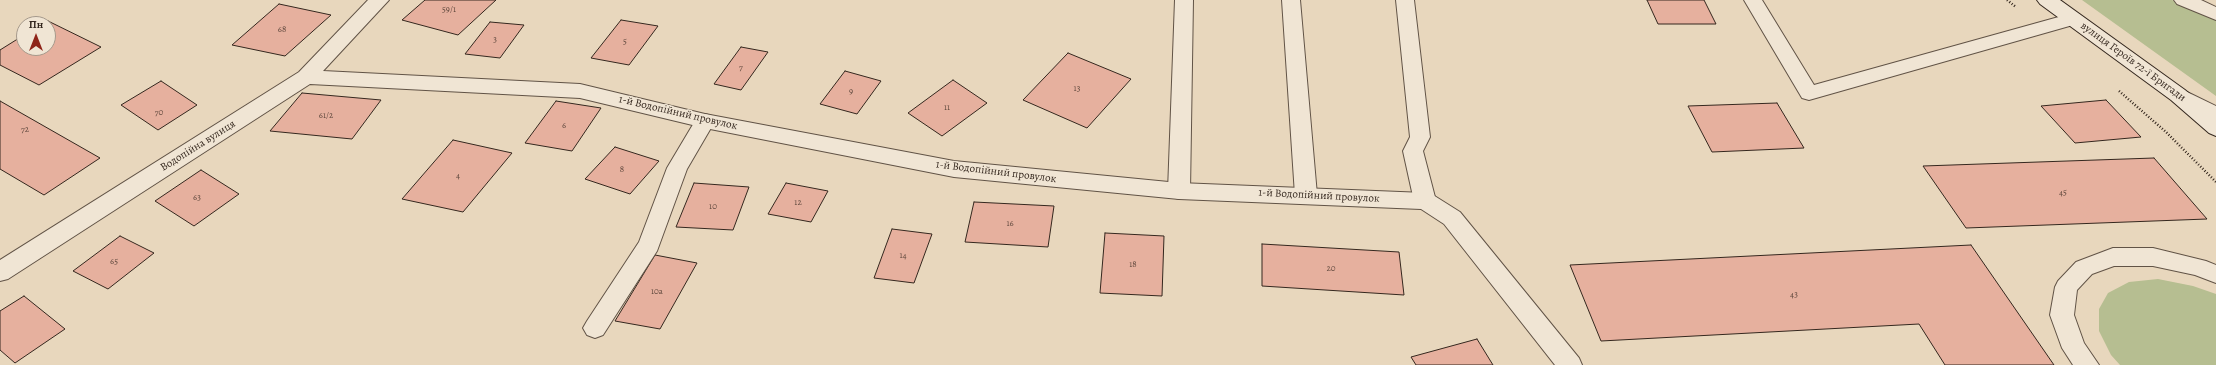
<!DOCTYPE html>
<meta charset="utf-8">
<style>
body{margin:0}
#map{position:relative;width:2216px;height:365px;overflow:hidden;background:#e8d7bd;font-family:Alegreya,serif}
canvas{display:block}
.north{position:absolute;left:16px;top:16px;width:40px;height:40px;box-sizing:border-box;background:#f0e5d4;border:1px solid #a5998b;border-radius:50%;rotate:0deg;font-size:11px;font-weight:700;line-height:16px;text-align:center;color:#34271e}
.north::after{content:'';display:block;margin:auto;width:14px;height:18px;background:#8f2418;clip-path:polygon(50% 0,100% 100%,50% 72%,0 100%)}
</style>
<div id="map">
<canvas width="2216" height="365"></canvas>
<div class="north">Пн</div>
</div>
<script>
const ctx = document.querySelector('canvas').getContext('2d');
ctx.lineJoin = 'round';
function fillPath(path, color) { ctx.fillStyle = color; ctx.fill(path, 'evenodd'); }
const shape = rows => new Path2D(rows.map(r => 'M' + r).join(''));
function strokePath(path, color, width, dash) { ctx.strokeStyle = color; ctx.lineWidth = width; ctx.lineCap = dash ? 'butt' : 'round'; ctx.setLineDash(dash || []); ctx.stroke(path); }
function drawText(font, color, halo, rows, align = 'center') {
  ctx.font = font + ' Alegreya,serif'; ctx.lineWidth = 3; ctx.setLineDash([]); ctx.textBaseline = 'middle'; ctx.strokeStyle = halo; ctx.fillStyle = color; for (const [text, x, y, turn = 0] of rows) {
    ctx.save(); ctx.translate(x, y); ctx.rotate((+turn || 0) * Math.PI / 180); ctx.textAlign = isNaN(turn) ? turn : align; if (halo) ctx.strokeText(text, 0, 0); ctx.fillText(text, 0, 0); ctx.restore();
  }
}
const green = shape([
 [2082,0,2172,0,2216,19,2216,96],
 [2158,279,2193,286,2216,294,2216,365,2120,365,2111,355,2099,331,2099,309,2108,293,2129,282]
]);
const building = shape([
 [425,0,496,0,458,35,402,20,425,0],
 [1647,0,1704,0,1716,24,1658,24,1647,0],
 [279,4,331,15,285,56,232,45,279,4],
 [621,20,658,26,629,65,591,58,621,20],
 [48,21,101,47,39,85,0,65,0,50,24,35,24,48,48,48,48,24,43,24,48,21],
 [490,22,524,25,500,58,465,54,490,22],
 [741,47,768,52,741,90,714,84,741,47],
 [1068,53,1131,79,1087,128,1023,100,1068,53],
 [845,71,881,81,857,114,820,104,845,71],
 [953,80,987,103,942,136,908,113,953,80],
 [161,81,197,105,158,130,121,105,161,81],
 [302,93,381,100,352,139,270,131,302,93],
 [2106,100,2141,137,2075,143,2041,106,2106,100],
 [0,101,100,158,44,195,0,169,0,101],
 [556,101,601,108,572,151,525,143,556,101],
 [1777,103,1804,148,1712,152,1688,106,1777,103],
 [453,140,512,153,463,212,402,199,453,140],
 [615,147,659,161,630,194,585,179,615,147],
 [2154,158,2207,219,1966,228,1923,166,2154,158],
 [201,170,239,194,194,226,155,201,201,170],
 [694,183,749,187,733,230,676,227,694,183],
 [786,183,828,191,811,222,768,214,786,183],
 [974,202,1054,206,1048,247,965,242,974,202],
 [892,229,932,234,914,283,874,278,892,229],
 [1105,233,1164,236,1162,296,1100,293,1105,233],
 [120,236,154,253,108,289,73,271,120,236],
 [1262,244,1399,252,1404,295,1262,286,1262,244],
 [1971,245,2054,365,1945,365,1919,324,1601,341,1570,265,1971,245],
 [655,255,697,263,660,329,615,321,655,255],
 [24,296,65,329,15,363,0,350,0,311,24,296],
 [1477,339,1493,365,1416,365,1411,357,1477,339]
]);
const path = shape([
 [2007,0,2016,7],
 [2119,91,2166,132,2216,182]
]);
const lane = shape([
 [1175,0,1193,0,1190,191,1186,197,1179,199,1172,197,1168,191,1175,0],
 [1282,0,1300,0,1317,195,1313,201,1306,203,1299,201,1295,195,1282,0],
 [1396,0,1414,0,1430,137,1423,151,1436,201,1433,207,1425,209,1417,207,1414,201,1403,151,1410,137,1396,0],
 [1744,0,1762,0,1814,85,2073,13,2080,15,2082,19,2080,23,1809,100,1802,98,1744,0],
 [705,114,712,116,715,121,687,169,657,251,603,335,595,338,587,335,583,328,587,321,639,242,667,168,698,116,705,114],
 [2113,248,2153,248,2206,261,2216,265,2216,283,2195,275,2153,266,2114,266,2092,274,2077,290,2074,315,2084,343,2099,365,2073,365,2062,348,2050,315,2055,287,2058,281,2076,262,2113,248]
]);
const street = shape([
 [368,0,389,0,323,71,580,84,705,114,954,161,1179,183,1425,193,1433,195,1460,212,1579,358,1582,365,1555,365,1444,224,1421,209,1179,199,954,177,705,128,580,98,310,84,8,279,0,281,0,260,299,72,368,0],
 [2174,0,2201,0,2216,7,2216,20,2177,4,2174,0],
 [2187,92,2216,106,2216,122,2180,104,2177,99,2180,94,2187,92]
]);
const secondary = shape([
 [2037,0,2060,0,2185,90,2216,116,2216,136,2209,133,2171,100,2040,4,2037,0]
]);
const numberNames = [
 ["59/1",449,10],
 ["68",282,30],
 ["3",495,40],
 ["5",625,42],
 ["7",741,68],
 ["13",1077,89],
 ["9",851,92],
 ["11",947,108],
 ["70",159,113],
 ["61/2",326,116],
 ["6",564,126],
 ["72",25,130],
 ["8",622,170],
 ["4",458,176],
 ["45",2063,193],
 ["63",197,198],
 ["12",798,203],
 ["10",713,207],
 ["16",1010,224],
 ["14",903,256],
 ["65",114,262],
 ["18",1133,265],
 ["20",1331,269],
 ["10а",657,292],
 ["43",1794,295]
];
const streetNames = [
 ["вулиця Героїв 72-ї Бригади",2133,62,36],
 ["1-й Водопійний провулок",678,113,13],
 ["Водопійна вулиця",198,146,-32],
 ["1-й Водопійний провулок",996,172,7],
 ["1-й Водопійний провулок",1319,196,3]
];
fillPath(green, '#b6be91');
fillPath(building, '#e6b09e');
strokePath(building, '#34271e', 1);
strokePath(lane, '#615346', 2);
strokePath(street, '#615346', 2);
strokePath(secondary, '#34271e', 2);
strokePath(path, '#34271e', 2.5, [1, 2]);
fillPath(lane, '#f0e5d4');
fillPath(street, '#f0e5d4');
fillPath(secondary, '#f0e5d4');
drawText('9px', '#60493e', null, numberNames);
drawText('11px', '#34271e', '#f0e5d4', streetNames);
</script>
